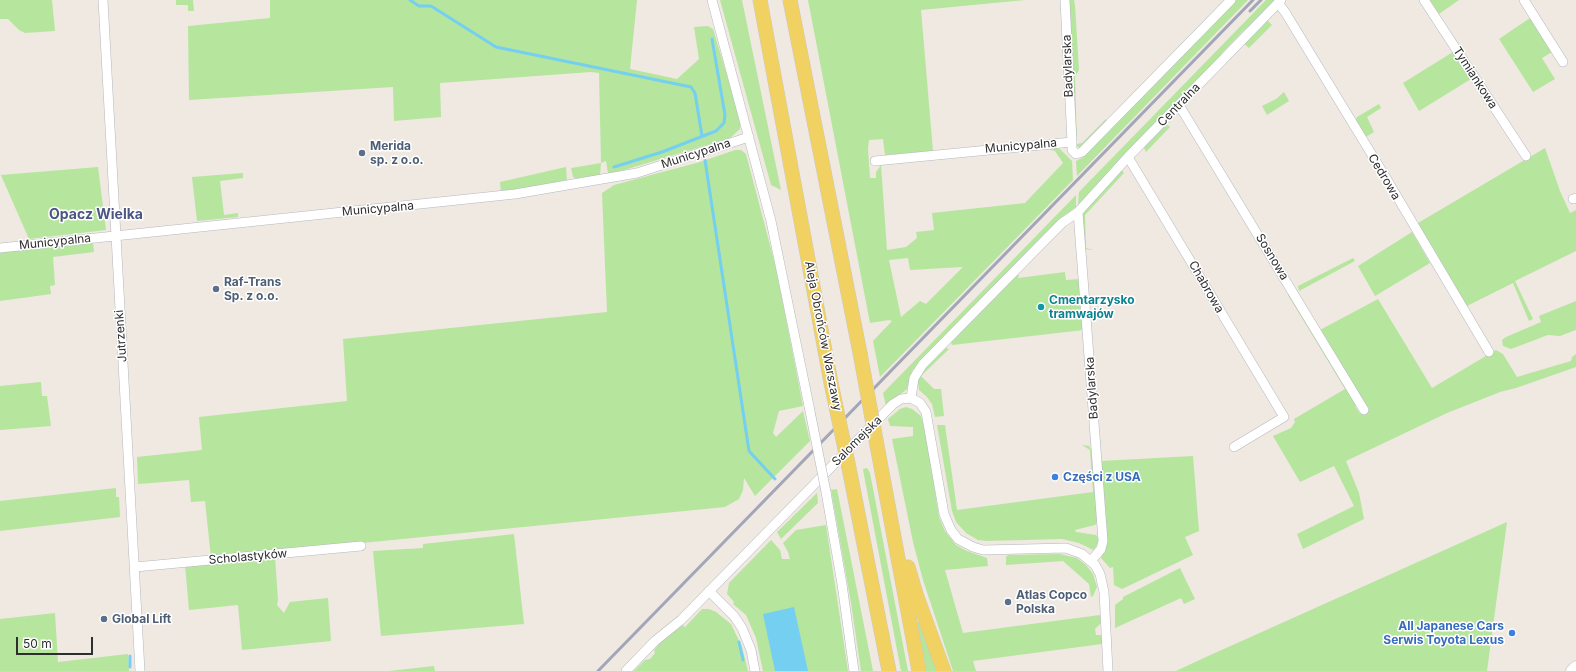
<!DOCTYPE html>
<meta charset="utf-8">
<style>
body{margin:0}
#map{position:relative;width:1576px;height:671px;overflow:hidden;background:#efe9e1;font-family:Inter,sans-serif}
canvas{display:block}
.scale{position:absolute;left:16px;top:637px;width:77px;height:18px;box-sizing:border-box;border:2px solid #2e2e2e;border-top:0;padding-left:5px;font-size:12px;line-height:14px;white-space:nowrap;color:#2e2e2e;-webkit-text-stroke:3px #fff;paint-order:stroke}
</style>
<div id="map">
<canvas width="1576" height="671"></canvas>
<div class="scale">50 m</div>
</div>
<script>
const ctx = document.querySelector('canvas').getContext('2d');
ctx.lineJoin = 'round';
function fillPath(path, color) { ctx.fillStyle = color; ctx.fill(path, 'evenodd'); }
const shape = rows => new Path2D(rows.map(r => 'M' + r).join(''));
function strokePath(path, color, width, dash) { ctx.strokeStyle = color; ctx.lineWidth = width; ctx.lineCap = dash ? 'butt' : 'round'; ctx.setLineDash(dash || []); ctx.stroke(path); }
function drawText(font, color, halo, rows, align = 'center') {
  ctx.font = font + ' Inter,sans-serif'; ctx.lineWidth = 3; ctx.setLineDash([]); ctx.textBaseline = 'middle'; ctx.strokeStyle = halo; ctx.fillStyle = color; for (const [text, x, y, turn = 0] of rows) {
    ctx.save(); ctx.translate(x, y); ctx.rotate((+turn || 0) * Math.PI / 180); ctx.textAlign = isNaN(turn) ? turn : align; if (halo) ctx.strokeText(text, 0, 0); ctx.fillText(text, 0, 0); ctx.restore();
  }
}
const green = shape([
 [0,0,52,0,55,31,25,33,19,30,8,19,0,19],
 [176,0,193,0,194,11,188,11,188,5,176,5],
 [270,0,637,0,630,69,677,79,699,59,694,27,708,26,713,29,741,122,740,129,730,138,611,174,608,173,606,161,601,163,600,176,577,179,573,177,571,168,601,163,599,73,591,72,440,83,441,117,394,121,393,87,189,100,188,26,270,18],
 [720,0,742,0,781,190,771,185],
 [808,0,1025,0,921,10,933,151,885,155,883,139,869,140,868,149,870,178,876,178,876,172,881,165,887,250,906,247,917,238,916,232,934,230,932,213,1025,203,1063,163,1055,151,1043,148,1053,147,1060,149,1072,161,1073,180,880,377,873,341,892,321,889,320,870,323],
 [908,258,910,270,963,267,926,304,920,301,901,317,889,260],
 [1069,0,1074,0,1075,5,1079,70,1075,77,1077,144,1082,143,1106,119,1107,121,1080,148,1076,146],
 [1236,0,1248,0,1077,176,1076,161,1082,158],
 [1266,0,1277,0,1242,32,1223,52,1212,67,1078,205,1079,192],
 [1430,0,1459,0,1439,14],
 [1530,18,1552,52,1542,58,1555,79,1533,92,1499,39],
 [1266,19,1272,25,1249,48,1243,43],
 [1453,52,1471,79,1419,111,1403,83],
 [1284,92,1289,101,1267,115,1262,106,1276,99],
 [1379,104,1381,108,1367,117,1374,132,1364,138,1355,122,1357,117],
 [1165,123,1170,127,1146,152,1143,146],
 [1545,148,1560,191,1570,213,1576,210,1576,251,1515,281,1533,319,1529,321,1513,283,1467,306,1418,223],
 [735,150,741,150,746,154,776,268,803,406,779,411,773,433,776,437,803,411,810,441,755,496,744,478,743,490,739,499,725,507,211,558,205,501,191,502,189,480,138,484,137,457,202,450,199,417,347,401,343,339,607,312,602,193,614,185,700,162],
 [98,167,106,230,29,239,0,173,1,175],
 [566,167,567,180,501,193,500,182],
 [1121,169,1124,173,1085,215,1086,248,1094,250,1084,249,1082,216,1085,210,1111,183],
 [243,173,243,178,220,181,224,215,238,213,238,217,197,221,192,177],
 [1076,195,1076,207,1061,218,916,366,912,371,907,389,886,406,883,393],
 [1412,232,1430,263,1375,296,1358,266],
 [93,243,94,252,53,257,55,285,50,286,51,294,0,301,0,252],
 [1353,258,1355,261,1299,291,1298,286],
 [1065,272,1066,280,1080,279,1084,330,952,345,951,342,1017,275,1019,275,1018,278],
 [1290,293,1357,405,1355,406,1360,414,1368,409,1320,330,1378,299,1432,388,1496,350,1503,354,1517,377,1571,361,1572,357,1576,354,1576,367,1516,388,1500,392,1447,413,1346,461,1359,493,1364,519,1303,549,1297,534,1354,506,1334,466,1300,482,1273,436,1291,428,1295,422,1294,419,1345,389,1288,295],
 [1576,301,1576,330,1560,336,1548,335,1511,349,1503,346,1502,340,1506,337,1541,322,1539,316],
 [946,348,949,349,921,376,934,389,941,389,944,416,935,417,932,404,927,397,919,390,918,382,916,381,919,375],
 [41,382,42,396,47,396,51,426,0,430,0,386],
 [906,407,912,409,921,416,926,434,939,517,945,531,956,545,967,551,987,558,988,566,945,570,963,633,1100,615,1101,623,1095,629,1096,635,1102,635,1102,644,973,661,976,671,953,671,923,580,913,542,892,439,913,436,913,427,890,426,888,419,900,409],
 [937,425,945,425,957,510,1093,492,1090,450,1082,445,1089,446,1092,451,1098,521,1095,525,1075,530,1076,532,1096,535,1099,539,1096,547,1093,550,1079,543,1062,539,987,541,978,540,966,533,956,522,952,511],
 [1193,456,1199,531,1185,537,1193,555,1122,589,1114,585,1113,567,1110,568,1101,558,1106,543,1101,461],
 [867,468,870,473,908,671,901,671,864,475,863,469],
 [116,488,116,497,119,497,120,517,0,531,0,501],
 [837,489,873,671,861,671,851,603,831,490],
 [817,493,818,503,781,539,777,532],
 [1507,522,1487,671,1176,671,1206,657],
 [826,525,848,671,763,671,756,638,746,615,733,604,734,602,727,594,729,583,771,540,780,550,782,559,790,559,788,552,783,543,796,530],
 [514,534,524,624,381,636,373,551,423,548,423,544],
 [1060,554,1077,558,1086,565,1093,574,1097,587,1093,596,1091,597,1089,584,1063,561,1006,565,1006,557,1008,555],
 [275,557,278,600,277,605,284,613,290,602,328,598,331,641,242,650,238,605,189,610,185,565],
 [1180,568,1195,599,1184,604,1181,598,1115,628,1115,605,1123,599,1123,597],
 [702,609,709,609,716,612,731,624,742,647,748,671,634,671,645,660,650,659,655,653,654,650,661,642,682,625,685,627],
 [55,613,58,662,128,654,129,671,0,671,0,619],
 [917,622,919,622,939,671,925,671],
 [434,666,435,671,389,671]
]);
const water = shape([
 [794,607,808,671,775,671,763,614]
]);
const stream = shape([
 [410,0,419,6,431,6,496,47,691,87,695,93,702,136],
 [705,160,749,451,775,479],
 [614,167,662,152,716,131,724,123,725,115,712,39],
 [739,642,743,660],
 [130,656,130,667]
]);
const street = shape([
 [103,0,140,671],
 [712,0,771,221,809,406],
 [1065,0,1072,142,1072,150,1076,154,1082,152,1231,0],
 [1424,0,1526,156],
 [1524,0,1563,62],
 [1278,3,1285,12,1383,173,1489,352],
 [1179,105,1364,410],
 [1128,157,1284,417,1234,447],
 [875,161,1072,142],
 [1573,199,1576,198],
 [1078,212,1103,541,1101,549,1091,561],
 [0,248,515,194,637,173,749,137],
 [911,398,914,378,923,364,1062,223,1078,212,1128,157,1281,0],
 [826,492,842,584,854,671],
 [135,567,361,546],
 [709,591,734,616,742,628,751,650,755,671],
 [626,671,655,641,681,620,893,404,901,399,911,398,920,403,926,412,944,514,951,530,958,539,973,547,983,550,1066,548,1082,554,1095,565,1100,574,1104,592,1108,671]
]);
const secondary = shape([
 [1572,671,1576,667]
]);
const primary = shape([
 [760,0,831,383],
 [790,0,860,353],
 [876,440,919,671],
 [849,468,889,671],
 [908,567,916,594,944,671]
]);
const rail = shape([
 [1250,11,1261,0],
 [598,671,1253,0]
]);
const streetBridge = shape([
 [809,406,826,492]
]);
const primaryBridge = shape([
 [860,353,876,440],
 [831,383,849,468]
]);
const markers = [
 [362,153,4,"#5c6f8a"],
 [216,289,4,"#5c6f8a"],
 [1041,307,4,"#0f9aa8"],
 [1055,477,4,"#3f7fe0"],
 [1008,602,4,"#5c6f8a"],
 [104,619,4,"#5c6f8a"],
 [1512,633,4,"#3f7fe0"]
];
const streetNames = [
 ["Badylarska",1068,66,-92],
 ["Tymiankowa",1475,78,57],
 ["Centralna",1179,105,-46],
 ["Municypalna",1021,146,-5],
 ["Municypalna",696,154,-18],
 ["Cedrowa",1384,177,59],
 ["Municypalna",378,209,-5],
 ["Municypalna",55,242,-6],
 ["Sosnowa",1272,257,59],
 ["Chabrowa",1206,287,60],
 ["Jutrzenki",121,336,-94],
 ["Aleja Obrońców Warszawy",823,336,79],
 ["Badylarska",1092,388,-94],
 ["Salomejska",857,441,-45],
 ["Scholastyków",248,557,-5]
];
const serviceNames = [
 ["Merida",370,146],
 ["sp. z o.o.",370,160],
 ["Raf-Trans",224,282],
 ["Sp. z o.o.",224,296],
 ["Atlas Copco",1016,595],
 ["Polska",1016,609],
 ["Global Lift",112,619]
];
const cultureNames = [
 ["Cmentarzysko",1049,300],
 ["tramwajów",1049,314]
];
const shopNames = [
 ["Części z USA",1063,477],
 ["All Japanese Cars",1504,626,"right"],
 ["Serwis Toyota Lexus",1504,640,"right"]
];
const quarterNames = [
 ["Opacz Wielka",96,215]
];
fillPath(green, '#b6e59e');
fillPath(water, '#75cff0');
strokePath(stream, '#75cff0', 3);
strokePath(street, '#b4b7c1', 10);
strokePath(secondary, '#b4b7c1', 13);
strokePath(primary, '#c9c9c9', 15);
strokePath(street, '#fff', 9);
strokePath(secondary, '#fff', 12);
strokePath(primary, '#f2d163', 14);
strokePath(rail, '#a3a6b8', 3);
strokePath(streetBridge, '#b4b7c1', 10, []);
strokePath(primaryBridge, '#c9c9c9', 15, []);
strokePath(streetBridge, '#fff', 9);
strokePath(primaryBridge, '#f2d163', 14);
for (const [x, y, r, color] of markers) { const dot = new Path2D(); dot.arc(x, y, r, 0, 2 * Math.PI); ctx.fillStyle = color; ctx.fill(dot); strokePath(dot, '#fff', 1.5); }
drawText('12px', '#2e2e2e', '#fff', streetNames);
drawText('bold 12px', '#4e5e75', '#fff', serviceNames, 'left');
drawText('bold 12px', '#0d838f', '#fff', cultureNames, 'left');
drawText('bold 12px', '#366cbe', '#fff', shopNames, 'left');
drawText('bold 14px', '#4d5680', '#fff', quarterNames);
</script>
